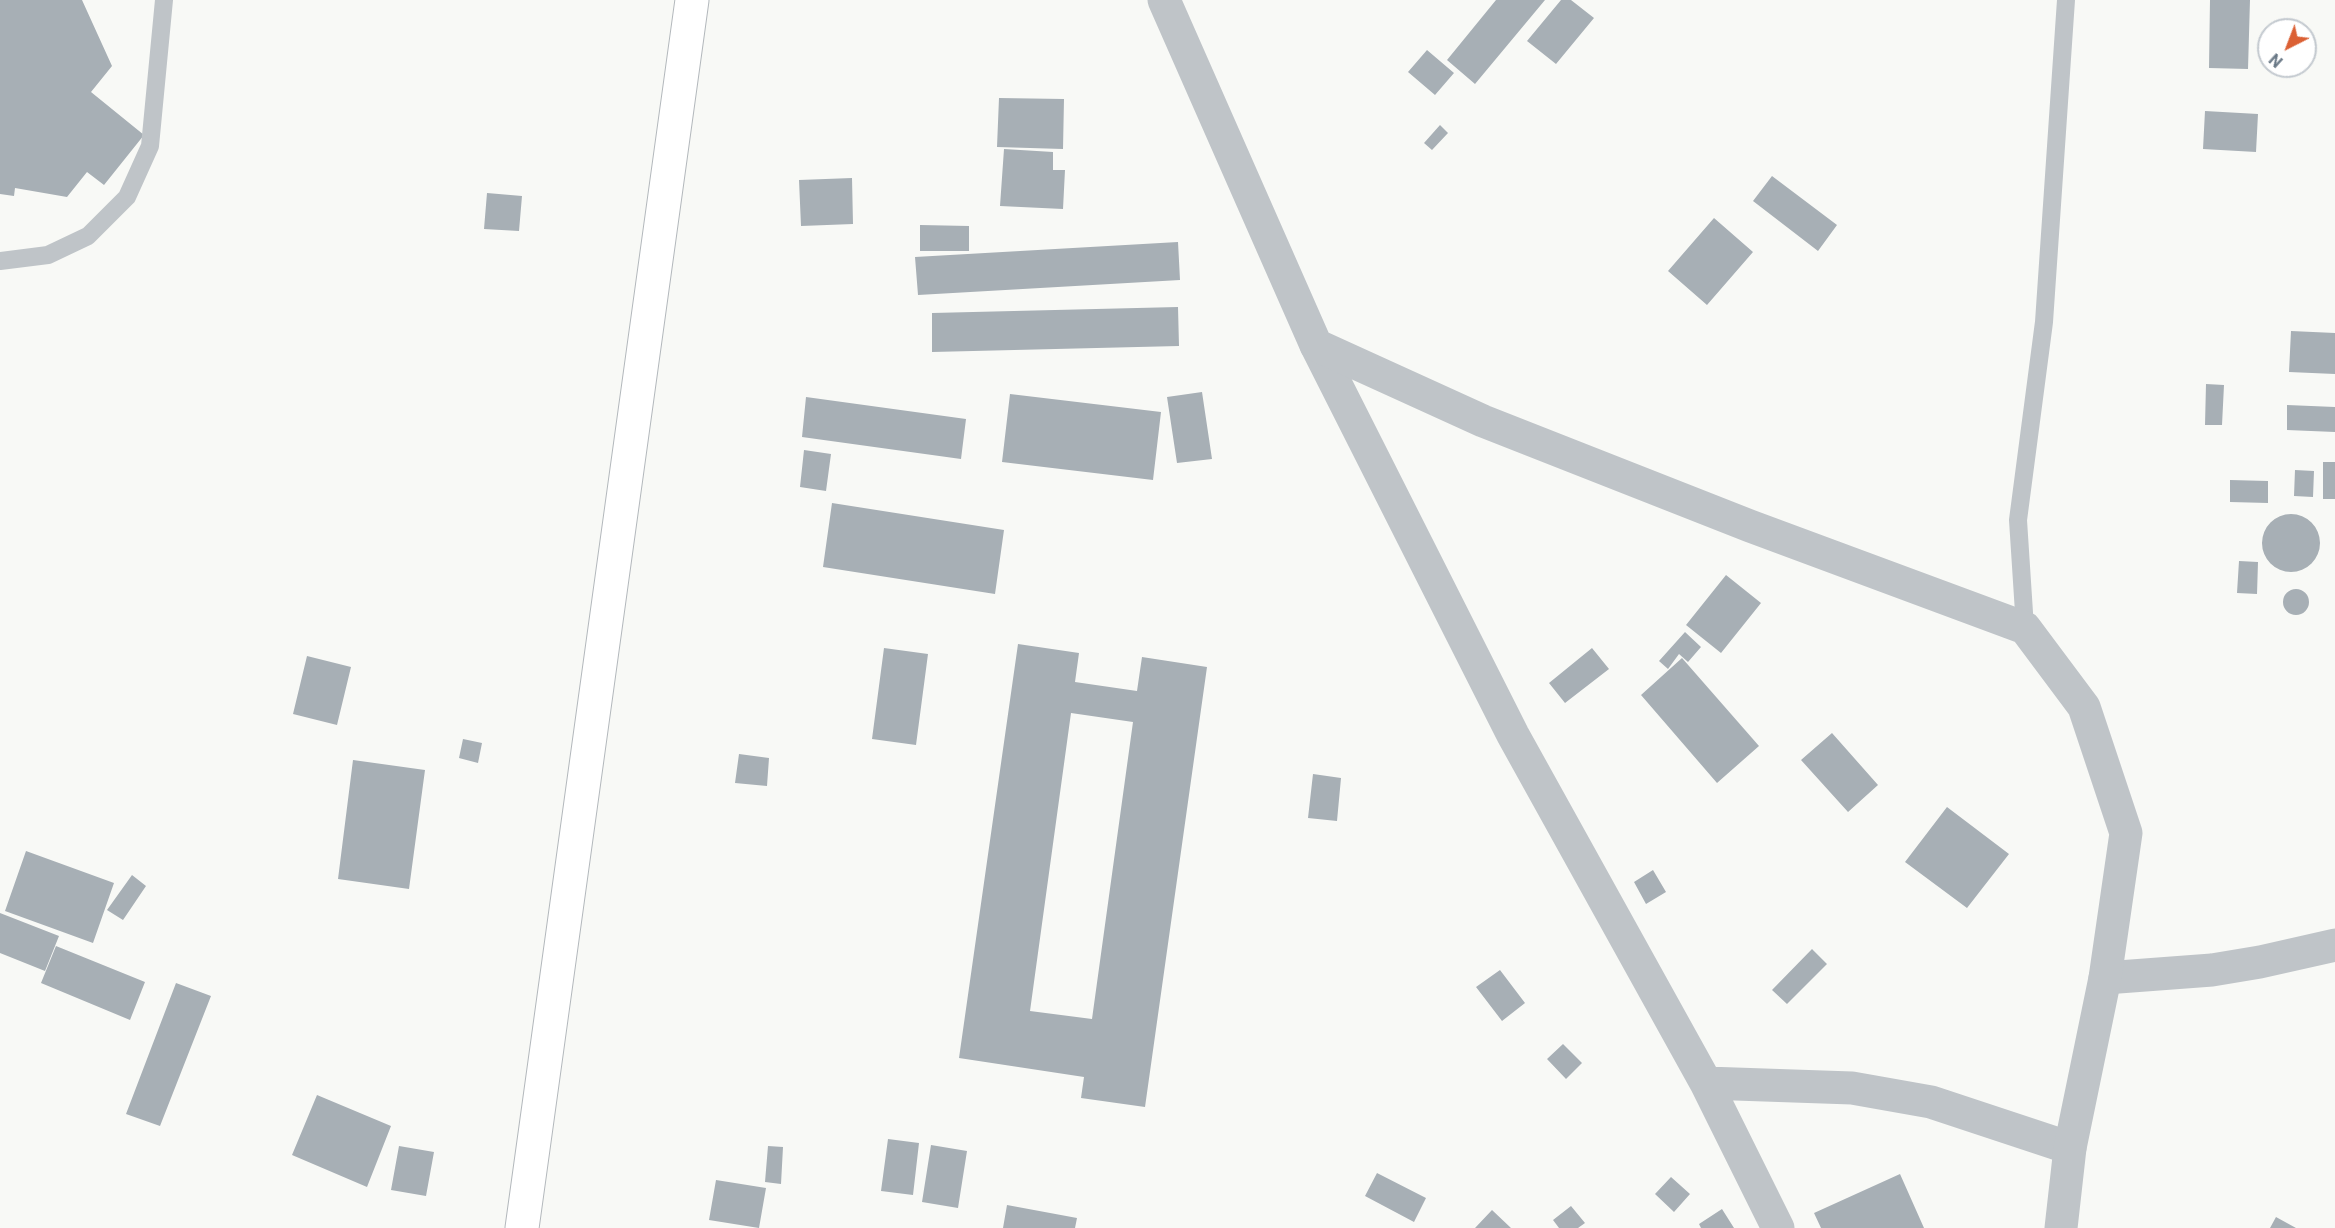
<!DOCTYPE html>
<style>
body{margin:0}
#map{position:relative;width:2335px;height:1228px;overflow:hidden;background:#f8f9f6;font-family:Roboto,sans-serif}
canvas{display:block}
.north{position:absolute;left:2257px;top:18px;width:60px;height:60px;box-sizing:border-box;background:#fff;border:2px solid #c3c9cf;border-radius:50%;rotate:222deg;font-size:16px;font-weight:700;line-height:24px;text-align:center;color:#697886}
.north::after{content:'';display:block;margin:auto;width:21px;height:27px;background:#db6034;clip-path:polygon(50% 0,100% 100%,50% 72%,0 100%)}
</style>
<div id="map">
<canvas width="2335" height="1228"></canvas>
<div class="north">N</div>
</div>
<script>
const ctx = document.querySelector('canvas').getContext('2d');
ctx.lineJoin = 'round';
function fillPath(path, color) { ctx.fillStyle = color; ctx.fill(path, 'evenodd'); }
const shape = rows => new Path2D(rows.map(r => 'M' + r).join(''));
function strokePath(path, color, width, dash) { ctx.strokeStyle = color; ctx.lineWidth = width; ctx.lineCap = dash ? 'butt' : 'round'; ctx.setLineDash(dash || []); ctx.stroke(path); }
const building = shape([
 [0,0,82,0,112,66,91,92,144,135,104,185,87,172,67,197,15,188,14,196,0,194],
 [1496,0,1545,0,1475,84,1447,60],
 [1561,0,1571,0,1594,18,1556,64,1527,41],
 [2210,0,2250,0,2248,69,2209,68],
 [1427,50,1454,73,1435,95,1408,72],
 [999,98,1064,99,1063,149,997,147],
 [2205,111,2258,114,2256,152,2203,149],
 [1440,125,1448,133,1432,150,1424,143],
 [1004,149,1053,152,1053,170,1065,170,1063,209,1000,206],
 [1772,176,1837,225,1818,251,1753,201],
 [852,178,853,224,801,226,799,180],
 [487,193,522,196,519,231,484,229],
 [1714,218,1753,252,1707,305,1668,271],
 [920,225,969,226,969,251,920,251],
 [1178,242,1180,280,918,295,915,257],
 [1178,307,1179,346,932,352,932,313],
 [2291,331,2335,333,2335,374,2289,372],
 [2206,384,2224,385,2222,425,2205,425],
 [1202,392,1212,459,1177,463,1167,397],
 [1010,394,1161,412,1153,480,1002,462],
 [806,397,966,419,961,459,802,437],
 [2287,405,2335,407,2335,432,2287,430],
 [804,450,831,454,826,491,800,487],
 [2323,462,2335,462,2335,499,2323,499],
 [2295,470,2314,471,2313,497,2294,496],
 [2230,480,2268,481,2268,503,2230,502],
 [832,503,1004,530,995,594,823,567],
 '2262 543a29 29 0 1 1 58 0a29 29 0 1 1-58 0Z',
 [2239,561,2258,562,2257,594,2237,593],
 [1726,575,1761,603,1721,653,1686,625],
 '2283 602a13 13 0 1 1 26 0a13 13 0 1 1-26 0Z',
 [1685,632,1701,647,1688,662,1679,654,1668,669,1659,661],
 [1018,644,1079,653,1075,682,1137,691,1142,657,1207,667,1145,1107,1081,1098,1084,1077,959,1058],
 [1071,713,1133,722,1092,1019,1030,1011],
 [884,648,928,654,916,745,872,739],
 [1592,648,1609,669,1565,703,1549,683],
 [307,656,351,667,337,725,293,714],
 [1682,658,1759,746,1717,783,1641,695],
 [1832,733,1878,785,1848,812,1801,760],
 [463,739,482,743,478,763,459,758],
 [739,754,769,758,767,786,735,783],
 [353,760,425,770,409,889,338,879],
 [1313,774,1341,778,1337,821,1308,818],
 [1947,807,2009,854,1967,908,1905,862],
 [26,851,114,883,93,943,5,911],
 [1653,870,1666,892,1646,904,1634,882],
 [132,875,146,886,123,920,107,910],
 [0,913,59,936,45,971,0,953],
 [56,946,145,982,130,1020,41,983],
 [1812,949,1827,964,1787,1004,1772,990],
 [1500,970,1525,1003,1502,1021,1476,987],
 [176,983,211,996,160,1126,126,1114],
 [1563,1044,1582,1063,1566,1079,1547,1059],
 [317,1095,391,1126,367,1187,292,1155],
 [888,1139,919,1143,913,1195,881,1191],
 [931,1145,967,1151,958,1208,922,1202],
 [399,1146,434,1152,426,1196,391,1190],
 [768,1146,783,1147,781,1184,765,1182],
 [1377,1173,1426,1198,1414,1222,1365,1196],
 [1900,1174,1924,1228,1821,1228,1814,1213],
 [1671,1177,1690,1194,1674,1212,1655,1194],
 [716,1180,766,1188,759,1228,709,1220],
 [1007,1205,1077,1218,1075,1228,1003,1228],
 [1571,1206,1585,1223,1578,1228,1559,1228,1553,1220],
 [1722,1209,1734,1228,1701,1228,1699,1224],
 [1492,1210,1511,1228,1475,1228],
 [2276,1217,2296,1228,2270,1228]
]);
const service = shape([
 [0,261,48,255,88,236,127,197,150,146,164,0],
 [2025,628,2018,520,2044,322,2066,0]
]);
const minor = shape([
 [1316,345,1513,735,1706,1083,1778,1228],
 [2105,978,2212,970,2260,962,2335,945],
 [1706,1083,1852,1088,1931,1102,2070,1148]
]);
const tertiary = shape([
 [1164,0,1316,345,1483,421,1750,526,2025,628,2084,707,2126,833,2105,978,2070,1148,2061,1228]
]);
const primary = shape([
 [522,1228,692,0]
]);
fillPath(building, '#a7afb5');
strokePath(primary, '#b3b8bc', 35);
strokePath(service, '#bfc4c8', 18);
strokePath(minor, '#bfc4c8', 33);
strokePath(tertiary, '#bfc4c8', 33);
strokePath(primary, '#fff', 33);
</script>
